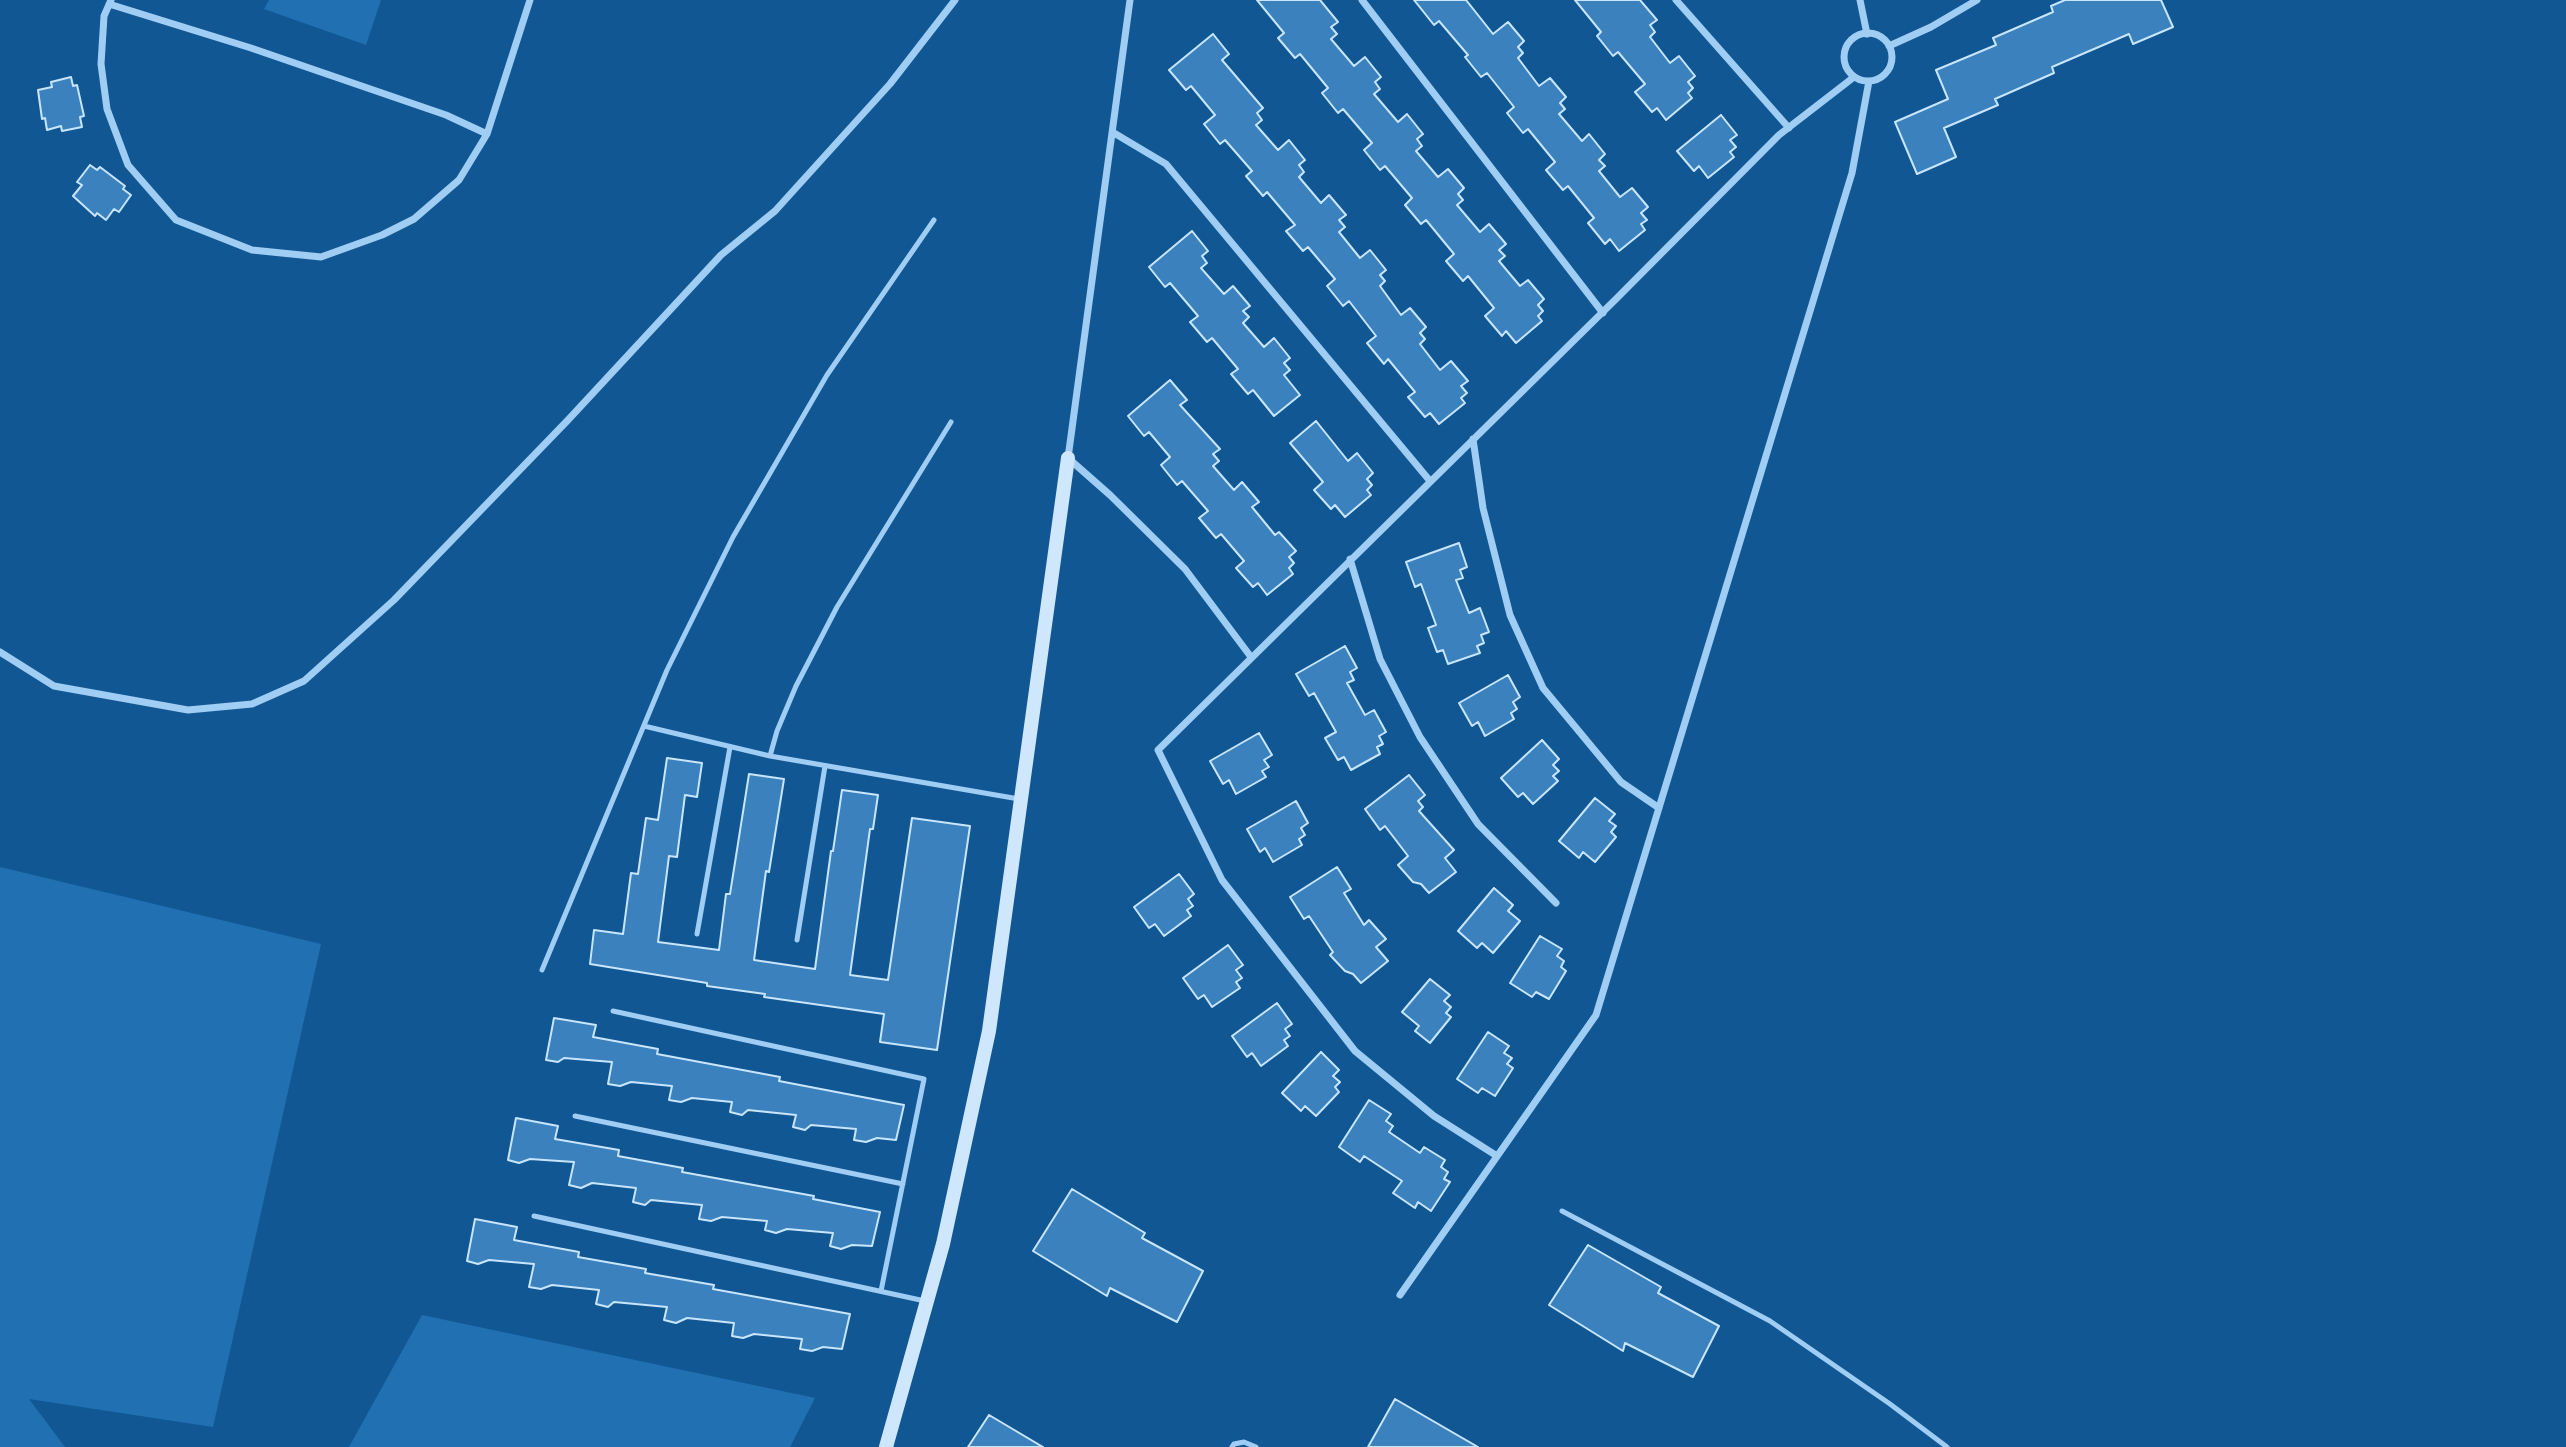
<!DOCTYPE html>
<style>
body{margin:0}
canvas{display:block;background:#115794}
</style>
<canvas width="2566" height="1447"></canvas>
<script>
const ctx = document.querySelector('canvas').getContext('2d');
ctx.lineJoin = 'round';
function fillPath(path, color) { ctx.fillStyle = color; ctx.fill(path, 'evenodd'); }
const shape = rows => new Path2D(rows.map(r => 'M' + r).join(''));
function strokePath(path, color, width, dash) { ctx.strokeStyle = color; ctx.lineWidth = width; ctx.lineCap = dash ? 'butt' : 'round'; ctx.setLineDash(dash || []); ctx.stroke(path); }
const green = shape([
 [269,0,381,0,366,45,264,9],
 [0,867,321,944,213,1427,29,1399,65,1447,0,1447],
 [422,1315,815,1398,790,1447,349,1447]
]);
const building = shape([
 [1257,0,1320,0,1338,22,1331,27,1337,34,1331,39,1354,66,1365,57,1381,77,1375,82,1380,89,1374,94,1398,122,1407,114,1423,134,1417,139,1422,146,1416,151,1438,177,1448,169,1464,188,1458,194,1463,200,1457,205,1480,232,1489,224,1506,244,1499,250,1505,256,1499,261,1520,286,1528,280,1544,299,1538,305,1543,311,1538,316,1542,321,1516,343,1506,331,1502,336,1485,316,1494,308,1468,276,1463,281,1446,261,1454,254,1426,220,1421,224,1405,205,1412,198,1385,166,1380,170,1364,150,1372,143,1343,109,1338,113,1322,93,1328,88,1300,54,1295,58,1278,38,1284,33,1257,0],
 [1414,0,1466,0,1493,34,1508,22,1524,41,1518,47,1523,53,1518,58,1539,86,1550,78,1566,97,1560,103,1565,109,1559,114,1582,141,1589,134,1605,154,1599,160,1605,166,1599,171,1620,197,1632,188,1648,207,1641,213,1647,220,1641,224,1645,230,1619,251,1610,239,1605,244,1588,223,1594,218,1568,186,1563,190,1546,170,1555,162,1528,129,1523,133,1507,113,1514,107,1487,73,1481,77,1465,57,1468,55,1439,21,1434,25,1414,0],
 [1575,0,1640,0,1657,20,1650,25,1655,32,1650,37,1670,63,1679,56,1695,76,1688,82,1693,88,1688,93,1692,98,1666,120,1657,108,1652,112,1635,92,1645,84,1618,52,1613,56,1597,36,1601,32,1575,0],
 [2065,0,2161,0,2173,27,2133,44,2129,34,2052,67,2054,73,1995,99,1998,105,1944,128,1956,157,1917,174,1895,122,1948,99,1936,70,1996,45,1993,38,2053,12,2051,6,2065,0],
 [1213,34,1229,54,1222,60,1263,108,1257,113,1262,120,1256,125,1278,150,1289,140,1305,160,1299,165,1304,172,1299,177,1321,203,1329,195,1346,215,1339,220,1345,227,1339,232,1360,258,1370,250,1386,270,1380,275,1385,281,1380,286,1401,315,1410,308,1426,327,1420,333,1425,339,1420,344,1440,370,1451,361,1468,381,1461,386,1467,393,1461,398,1465,403,1439,424,1430,413,1425,417,1408,397,1415,392,1388,359,1384,364,1367,343,1376,336,1349,301,1343,306,1327,286,1335,279,1308,247,1303,251,1286,231,1295,225,1267,192,1263,196,1246,176,1252,171,1225,140,1220,144,1204,124,1215,115,1191,86,1186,90,1169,70,1213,34],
 [71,77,73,86,77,85,84,116,80,117,82,127,62,131,61,126,47,130,45,118,42,119,38,90,52,87,51,82,71,77],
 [1721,115,1737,135,1730,140,1736,147,1730,152,1734,157,1708,178,1699,166,1694,171,1677,151,1721,115],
 [90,165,97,170,100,167,125,186,123,189,131,195,119,212,114,209,106,220,97,213,95,216,73,196,82,185,77,182,90,165],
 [1192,231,1208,251,1202,256,1207,263,1201,268,1224,294,1233,286,1250,306,1243,311,1249,317,1243,323,1264,347,1274,338,1290,358,1284,363,1290,370,1284,375,1300,395,1274,416,1253,390,1248,394,1231,374,1238,369,1212,338,1207,342,1190,322,1198,316,1170,283,1165,287,1149,267,1192,231],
 [1170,380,1187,400,1180,405,1220,449,1213,454,1219,461,1213,466,1234,490,1242,482,1259,502,1252,507,1275,535,1279,532,1296,551,1289,557,1294,563,1289,568,1293,574,1267,595,1258,583,1253,587,1236,568,1244,561,1221,534,1216,538,1199,518,1208,511,1182,481,1177,485,1161,465,1170,457,1149,432,1144,436,1128,416,1170,380],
 [1316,421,1348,461,1357,453,1373,473,1367,479,1372,485,1367,490,1371,495,1345,517,1335,505,1331,509,1314,490,1323,482,1290,443,1316,421],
 [1459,543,1467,567,1460,570,1463,578,1456,580,1469,613,1480,608,1489,632,1481,635,1484,643,1477,646,1480,653,1448,664,1443,650,1437,652,1428,628,1436,625,1421,584,1415,587,1406,562,1459,543],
 [1345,646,1357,668,1350,672,1354,680,1347,683,1365,715,1374,710,1386,732,1379,736,1383,744,1377,747,1380,754,1351,770,1344,757,1338,760,1325,738,1336,732,1314,693,1309,696,1296,674,1345,646],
 [1508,675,1520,697,1513,702,1517,709,1511,713,1514,719,1485,736,1478,722,1472,726,1459,703,1508,675],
 [1259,733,1272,755,1264,760,1269,767,1262,771,1266,777,1236,794,1229,780,1223,784,1210,761,1259,733],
 [1542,740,1559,759,1553,765,1559,771,1553,776,1558,781,1533,804,1523,793,1518,797,1501,778,1542,740],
 [667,758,702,763,697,797,685,795,677,857,669,856,658,942,719,950,726,894,730,894,749,774,784,779,769,872,766,871,754,960,815,969,831,851,833,851,842,790,878,795,873,829,870,829,850,975,888,980,912,818,970,826,937,1050,880,1042,884,1014,764,997,765,994,707,986,707,983,590,964,594,930,623,934,631,873,638,874,646,818,658,820,667,758],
 [1409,775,1425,795,1418,801,1423,807,1419,811,1454,850,1445,858,1456,872,1429,893,1421,884,1413,882,1398,865,1408,856,1385,826,1380,830,1365,809,1409,775],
 [1595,798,1615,814,1609,821,1616,826,1611,832,1616,837,1595,862,1583,852,1579,858,1559,841,1595,798],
 [1296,801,1308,823,1301,828,1305,835,1299,839,1302,845,1273,862,1265,848,1260,852,1247,829,1296,801],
 [1337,867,1351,889,1344,893,1364,925,1369,920,1386,939,1376,947,1388,961,1361,983,1353,974,1345,971,1330,955,1333,952,1309,916,1304,919,1290,897,1337,867],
 [1179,874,1194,894,1188,899,1193,906,1187,910,1191,916,1164,936,1155,924,1149,928,1134,907,1179,874],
 [1494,888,1513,905,1508,911,1520,921,1493,953,1482,943,1477,948,1458,931,1494,888],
 [1540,936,1562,949,1557,956,1564,961,1561,967,1566,971,1549,999,1536,992,1532,997,1510,983,1540,936],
 [1228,945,1243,965,1236,970,1242,978,1236,982,1240,988,1212,1007,1204,995,1198,999,1183,978,1228,945],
 [1430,979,1450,995,1444,1001,1451,1007,1446,1013,1451,1017,1430,1043,1415,1031,1419,1026,1402,1012,1430,979],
 [1277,1003,1292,1024,1285,1029,1290,1036,1284,1040,1288,1046,1261,1066,1252,1053,1247,1057,1232,1036,1277,1003],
 [554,1018,596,1025,593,1037,658,1049,657,1054,780,1077,779,1081,904,1105,896,1140,877,1138,866,1142,854,1140,856,1129,811,1125,805,1130,793,1127,796,1115,748,1110,742,1115,730,1112,732,1102,692,1098,681,1102,669,1100,672,1086,631,1082,620,1086,608,1084,612,1062,564,1058,558,1062,546,1060,554,1018],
 [1488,1032,1509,1046,1504,1053,1512,1058,1507,1064,1513,1068,1495,1096,1482,1088,1478,1093,1457,1079,1488,1032],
 [1321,1052,1339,1070,1333,1076,1340,1082,1335,1087,1339,1092,1316,1116,1305,1106,1301,1111,1282,1093,1321,1052],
 [1369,1100,1391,1114,1386,1121,1393,1126,1389,1132,1420,1153,1424,1147,1445,1160,1441,1167,1448,1172,1444,1179,1450,1182,1431,1211,1418,1202,1415,1208,1393,1193,1402,1181,1364,1156,1360,1162,1339,1147,1369,1100],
 [516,1118,558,1126,555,1139,619,1150,618,1156,683,1168,682,1172,814,1196,813,1199,880,1212,872,1246,852,1245,841,1249,830,1246,833,1233,787,1229,776,1233,765,1230,767,1221,722,1217,711,1221,699,1219,702,1205,651,1200,645,1205,633,1202,636,1188,592,1183,581,1188,569,1185,574,1162,530,1159,519,1163,508,1160,516,1118],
 [1072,1189,1145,1233,1142,1238,1203,1271,1177,1322,1110,1288,1107,1296,1033,1251,1072,1189],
 [475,1219,517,1227,514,1240,579,1252,578,1257,646,1269,645,1273,714,1285,713,1289,850,1314,842,1349,823,1347,812,1351,800,1349,802,1339,754,1334,743,1338,732,1336,734,1323,687,1318,676,1323,664,1320,667,1307,614,1302,608,1307,596,1304,599,1290,552,1285,541,1289,529,1287,534,1264,489,1260,478,1264,467,1261,475,1219],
 [1588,1245,1661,1287,1658,1293,1719,1326,1693,1377,1625,1343,1623,1351,1549,1305,1588,1245],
 [1395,1399,1478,1447,1368,1447,1395,1399],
 [989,1415,1043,1447,968,1447,989,1415]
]);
const lane = shape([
 [644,726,770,756,1019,799],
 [770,756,777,731,796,686,837,607,951,422],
 [697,934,730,747],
 [797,940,825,766],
 [542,970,667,670,733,537,827,375,934,220],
 [613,1011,924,1079,881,1291],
 [575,1116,903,1184],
 [1562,1211,1770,1321,1890,1404,1947,1447],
 [534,1216,925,1301],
 [1232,1447,1234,1444,1244,1442,1256,1447]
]);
const street = shape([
 [111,0,104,16,101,64,107,109,128,165,176,220,252,250,321,257,382,235,414,219,459,180,487,134,530,0],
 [1130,0,1068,458,1110,495,1185,569,1251,657],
 [1362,0,1603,313],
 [1676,0,1789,128],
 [1860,0,1867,34],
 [109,4,251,48,446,115,487,134],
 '1844 57a24 24 0 1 1 48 0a24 24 0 1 1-48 0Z',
 [1889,46,1931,27,1977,0],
 [1114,133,1166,164,1430,481],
 [1473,439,1483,508,1510,615,1543,688,1621,782,1659,808],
 [1350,559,1380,659,1420,737,1478,824,1556,903],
 [0,652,54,686,188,710,252,704,304,681,394,600,568,420,721,255,775,211,890,84,955,0],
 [1497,1156,1434,1116,1355,1051,1222,880,1158,750,1617,298,1779,135,1854,77],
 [1400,1295,1596,1015,1852,173,1869,81]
]);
const secondary = shape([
 [886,1447,943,1244,989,1031,1068,458]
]);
fillPath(green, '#2070b2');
fillPath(building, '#3a81bd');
strokePath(building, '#c7e5fd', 2);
strokePath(lane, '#9fcdf3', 5);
strokePath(street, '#9fcdf3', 7);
strokePath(secondary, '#cfe7fd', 14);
</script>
